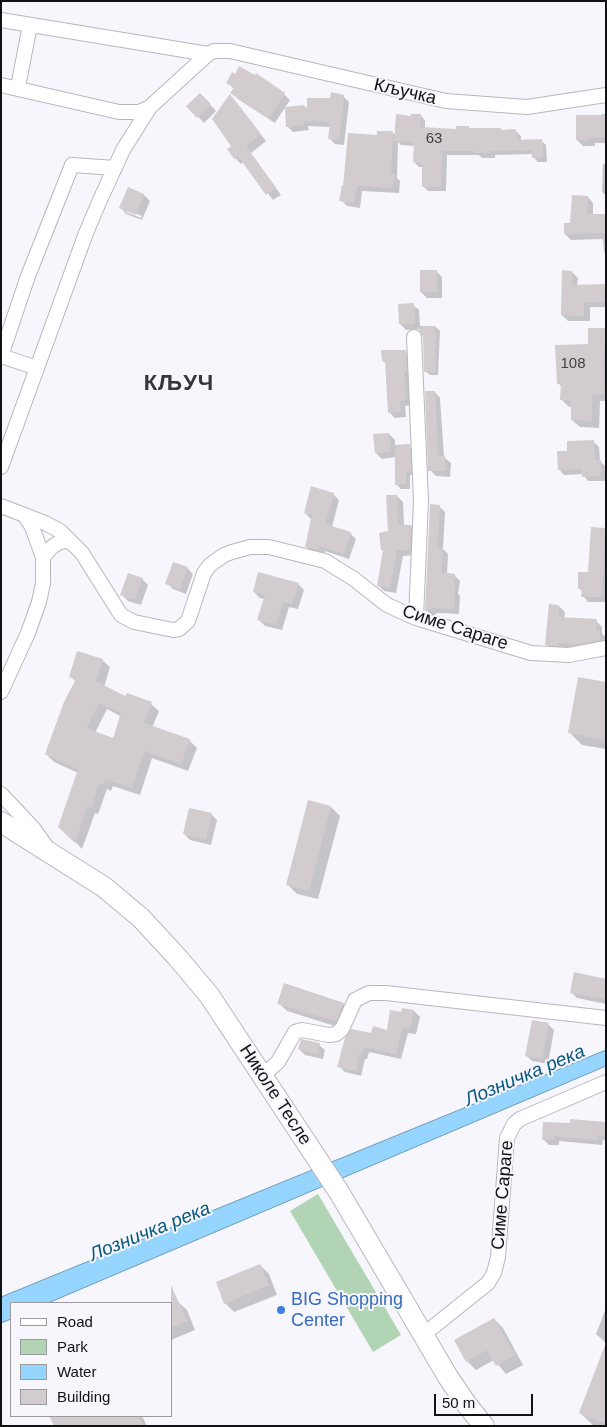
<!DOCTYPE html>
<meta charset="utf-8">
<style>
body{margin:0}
#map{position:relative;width:607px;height:1427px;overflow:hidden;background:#f6f6fc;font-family:Helvetica,sans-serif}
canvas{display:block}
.frame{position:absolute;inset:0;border:2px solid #121214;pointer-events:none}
.legend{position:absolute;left:10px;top:1302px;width:162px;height:115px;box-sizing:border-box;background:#f6f6fc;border:1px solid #9b9b9f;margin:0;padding:6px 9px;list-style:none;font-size:15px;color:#121214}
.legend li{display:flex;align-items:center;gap:10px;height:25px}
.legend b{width:25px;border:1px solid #9b9b9f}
.scale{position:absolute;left:434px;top:1394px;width:99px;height:22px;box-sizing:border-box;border:2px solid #121214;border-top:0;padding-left:6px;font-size:15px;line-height:18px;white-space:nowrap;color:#121214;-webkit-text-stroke:4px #f6f6fc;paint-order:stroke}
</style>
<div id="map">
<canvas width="607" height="1427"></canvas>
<div class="frame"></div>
<ul class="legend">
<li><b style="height:6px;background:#fff"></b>Road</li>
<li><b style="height:14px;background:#b1d5b4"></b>Park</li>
<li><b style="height:14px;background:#96d5fe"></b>Water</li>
<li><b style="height:14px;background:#d2cccf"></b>Building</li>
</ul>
<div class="scale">50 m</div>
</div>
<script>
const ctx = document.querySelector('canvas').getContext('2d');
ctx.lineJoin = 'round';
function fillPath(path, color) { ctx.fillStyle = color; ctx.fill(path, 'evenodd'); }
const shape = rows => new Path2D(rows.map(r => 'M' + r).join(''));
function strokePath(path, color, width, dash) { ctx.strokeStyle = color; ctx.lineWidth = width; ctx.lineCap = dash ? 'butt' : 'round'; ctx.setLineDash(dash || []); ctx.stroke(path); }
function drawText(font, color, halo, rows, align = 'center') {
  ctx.font = font + ' Helvetica,sans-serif'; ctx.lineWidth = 4; ctx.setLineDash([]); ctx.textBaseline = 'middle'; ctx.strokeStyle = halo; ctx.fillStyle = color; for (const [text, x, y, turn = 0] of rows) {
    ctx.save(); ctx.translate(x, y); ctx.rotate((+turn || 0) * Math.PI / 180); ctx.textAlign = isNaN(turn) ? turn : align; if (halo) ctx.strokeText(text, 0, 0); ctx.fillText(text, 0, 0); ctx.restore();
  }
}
const green = shape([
 [318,1194,401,1335,373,1352,290,1211]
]);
const water = shape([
 [606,1050,606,1066,48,1303,11,1303,11,1319,1,1323,1,1297,606,1050]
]);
const shadow = shape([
 [228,83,284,94,290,100,275,123,238,99,232,93,234,89],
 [200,94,216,111,204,123,188,106],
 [343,96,349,102,344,145,335,144,329,138,330,127,308,126,309,130,293,132,287,126,309,110],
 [235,102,266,141,251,153,281,195,273,200,244,162,241,164,235,158,233,146],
 [602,114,606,114,606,143,595,143,595,146,583,146,577,140,602,116],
 [420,115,425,120,425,128,458,131,468,127,470,129,501,129,503,131,516,131,521,136,521,141,541,140,546,145,547,162,538,162,533,157,533,154,495,155,495,158,482,158,479,155,447,155,446,191,428,191,423,186,423,167,419,167,414,162,415,146,401,145,398,142,397,178,400,181,399,193,362,191,360,208,347,206,341,200,378,137,392,132,396,136,412,117],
 [603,164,606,164,606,196,602,192],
 [128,189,144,195,150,201,142,220,126,214,121,208],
 [126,209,142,216,141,218,126,212],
 [588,197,593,203,593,215,606,215,606,255,604,252,603,239,571,240,565,234],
 [436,271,442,277,442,298,427,298,421,292],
 [572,272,578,278,577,286,606,286,606,307,590,307,590,321,568,321,562,315],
 [413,305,419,310,420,327,436,327,440,331,438,375,430,375,425,371,424,336,421,329,406,330,400,324],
 [606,330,606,401,600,401,599,428,580,427,572,420,572,407,569,407,562,400,562,387,558,383],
 [405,351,411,357,412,376,409,376,411,405,405,406,406,417,395,418,390,413,386,364,383,361],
 [435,392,440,398,444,457,451,463,450,477,436,476,430,470],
 [389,434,395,440,395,446,409,446,414,450,415,475,410,475,410,489,401,489,396,484,396,457,382,459,376,453],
 [594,442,599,447,600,461,606,467,606,481,588,481,583,474,564,475,559,469,569,452],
 [333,494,339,500,332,527,350,533,356,539,349,559,325,551,324,555,313,553,307,547,311,519,305,513],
 [397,496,403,502,404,526,411,526,417,532,416,555,403,556,396,593,384,591,378,585,384,552,382,550,389,533],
 [439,506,445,512,443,549,448,554,447,574,454,575,460,581,458,594,460,596,459,614,436,613,436,616,432,616,426,610],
 [605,529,606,602,588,602,583,596,583,592,579,588,589,573],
 [187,568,193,574,186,594,173,589,167,583],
 [142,579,148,585,141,605,128,601,122,595],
 [298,584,304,590,298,609,289,607,282,630,265,626,259,620,265,599,260,598,254,592],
 [559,606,565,612,564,619,596,621,602,627,602,634,606,637,605,646,553,650,547,645],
 [102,660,110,667,104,687,126,698,127,694,151,704,159,711,152,728,189,740,197,748,188,771,152,758,140,795,113,786,111,791,107,789,98,814,95,813,82,849,60,826,78,773,54,762,46,754,76,682,71,677],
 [107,709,120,716,114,739,95,733],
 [606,683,606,749,582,745,570,733],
 [331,807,340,816,318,899,297,894,288,885],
 [211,814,217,820,211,845,190,840,184,834],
 [606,980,606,1004,577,998,571,992],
 [279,1003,343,1004,352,1012,344,1029,287,1011],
 [403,1009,414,1011,420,1017,416,1034,408,1033,401,1059,369,1052,367,1059,365,1059,361,1076,345,1072,339,1066,372,1035,388,1031,402,1014],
 [548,1024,554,1030,548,1064,532,1061,526,1055],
 [319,1045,325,1050,323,1059,305,1055,299,1049],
 [544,1123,606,1123,606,1140,603,1140,602,1145,559,1141,559,1145,549,1145,543,1139],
 [260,1265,269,1274,277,1295,234,1312,225,1303],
 [177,1301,187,1310,195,1330,171,1340,171,1304],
 [606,1308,606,1343,596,1334],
 [494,1319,503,1328,523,1365,506,1374,494,1360,476,1370,467,1361],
 [606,1347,606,1426,594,1426,580,1413],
 [51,1416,142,1416,147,1426,56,1426]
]);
const building = shape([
 [239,66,255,75,256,73,285,93,269,118,230,93,234,88,226,83,232,72,235,74],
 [331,92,344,95,339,140,328,139,330,122,303,121,304,125,286,127,285,107,303,105,307,108,307,98,330,98],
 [200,93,211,104,197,118,186,106],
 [230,94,261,134,246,146,276,188,266,195,238,156,234,159,227,149,231,146,212,119],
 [396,114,411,116,411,114,421,114,420,127,456,129,456,126,469,126,469,128,501,128,501,130,516,129,517,140,542,139,543,157,532,158,532,150,491,151,491,153,475,153,475,151,442,151,441,187,422,187,422,163,413,162,414,142,394,141],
 [576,115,606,115,606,137,590,138,589,140,576,140],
 [377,131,393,131,391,174,395,174,393,188,357,186,354,203,339,201,342,185,343,186,348,133,377,135],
 [128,187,144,194,136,215,119,208],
 [572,195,588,196,587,214,606,214,606,233,564,234,564,223,570,223],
 [420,270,437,270,437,292,420,292],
 [562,270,572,271,572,285,606,284,606,302,584,302,584,316,561,315],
 [414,303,415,324,399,324,398,304],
 [420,326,436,326,435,372,424,372,423,337,419,330],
 [588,328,606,328,604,354,603,354,604,394,592,394,592,421,571,420,571,400,560,400,561,384,557,384,555,345,588,344],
 [381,350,406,350,407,371,404,371,406,400,400,401,401,412,388,413,385,361,382,361],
 [425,391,435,391,438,456,445,456,445,471,428,471],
 [389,433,391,452,375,453,373,434],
 [594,440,595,460,601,460,601,476,582,477,581,469,558,470,557,451,567,451,567,441],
 [410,444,411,471,406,471,406,484,395,485,395,445],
 [311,486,334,493,325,524,351,532,344,554,319,546,318,550,305,547,312,515,304,513],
 [386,495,397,495,398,525,411,525,410,550,397,550,390,588,377,586,383,550,381,550,379,533,388,531],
 [430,504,440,505,437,547,443,548,442,572,455,574,454,609,431,608,430,611,425,611],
 [591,527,605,528,602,597,581,597,582,589,578,589,578,572,588,572],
 [173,562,188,567,180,589,165,584],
 [258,572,299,583,292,604,283,602,276,625,257,620,265,595,253,592],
 [128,573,143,578,135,600,120,595],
 [549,604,559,605,558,617,597,619,596,630,600,630,600,640,581,644,558,643,558,646,545,645],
 [77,651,103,659,96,681,125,696,127,693,152,702,144,723,190,739,181,764,144,751,132,788,105,779,104,784,99,783,91,808,87,806,75,843,58,827,78,769,45,754,64,702,76,679,69,677],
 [99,703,121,713,113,738,86,728],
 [578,677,606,682,606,740,568,733],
 [308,800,331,806,309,891,286,885],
 [189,808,212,813,206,840,183,834],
 [574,972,606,979,606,999,570,993],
 [284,983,344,1003,336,1021,277,1004],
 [402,1008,414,1010,410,1029,402,1028,396,1054,363,1047,362,1054,359,1054,356,1071,337,1067,345,1038,351,1029,371,1033,373,1026,387,1030,390,1010,401,1012],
 [532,1020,549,1023,542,1059,525,1056],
 [301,1039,320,1043,317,1054,298,1049],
 [570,1119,606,1122,606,1136,597,1135,597,1140,554,1136,554,1140,542,1140,543,1122,570,1123],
 [260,1264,269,1285,224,1304,216,1282],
 [171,1285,187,1321,171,1328],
 [494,1318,515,1355,496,1366,487,1350,466,1362,454,1340],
 [605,1345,606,1346,606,1424,579,1413],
 [49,1416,138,1416,143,1426,54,1426]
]);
const street = shape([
 [1,20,208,54],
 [1,85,119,112,139,112,150,107,208,54,214,51,230,51,446,101,527,107,606,95],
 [18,87,30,25],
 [414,337,421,501,416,618],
 [1,356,28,276,72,165,115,168],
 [1,356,37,368],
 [1,467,86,233,100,200,123,150,150,107],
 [1,506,45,523,60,531,82,553,121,615,134,622,173,630,179,629,188,621,204,573,210,565,224,555,232,552,250,547,269,547,325,561,354,579,387,605,416,618,531,653,569,655,606,648],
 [43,557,52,547,58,543,65,541,71,542],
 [1,692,28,633,39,602,43,583,43,557,32,527,25,516],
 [1,794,33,828,46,846],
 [262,1076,278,1062,295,1032,302,1030,329,1035,336,1034,342,1029,355,1000,369,993,386,993,606,1018],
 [423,1335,488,1283,494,1273,498,1257,507,1138,514,1124,520,1119,606,1082]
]);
const secondary = shape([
 [1,822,104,887,141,918,177,957,209,995,339,1192,448,1377,467,1405,484,1426]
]);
const markers = [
 [281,1310,5,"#3f7fe0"]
];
const numberNames = [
 ["63",434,139],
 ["108",573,364]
];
const streetNames = [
 ["Кључка",405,92,13],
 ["Симе Сараге",455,628,18],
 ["Николе Тесле",275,1095,57],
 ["Симе Сараге",503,1195,-85]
];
const shopNames = [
 ["BIG Shopping",291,1300],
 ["Center",291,1321]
];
const waterNames = [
 ["Лозничка река",525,1076,-23],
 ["Лозничка река",150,1232,-22]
];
const districtNames = [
 ["КЉУЧ",179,384]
];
fillPath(green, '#b1d5b4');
fillPath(water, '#96d5fe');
strokePath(water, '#6e9ab8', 1);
fillPath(shadow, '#0003');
fillPath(building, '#d2cccf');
strokePath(street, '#b7b7bd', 16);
strokePath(secondary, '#b7b7bd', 22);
strokePath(street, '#fff', 14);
strokePath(secondary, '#fff', 20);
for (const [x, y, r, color] of markers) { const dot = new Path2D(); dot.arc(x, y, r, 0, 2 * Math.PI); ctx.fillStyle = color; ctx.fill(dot); strokePath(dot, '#f6f6fc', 2); }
drawText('15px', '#424043', null, numberNames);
drawText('18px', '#121214', '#f6f6fc', streetNames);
drawText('18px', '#366cbe', '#f6f6fc', shopNames, 'left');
drawText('italic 19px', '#09597f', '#f6f6fc', waterNames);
ctx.letterSpacing = '1px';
drawText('bold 22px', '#36363b', '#f6f6fc', districtNames);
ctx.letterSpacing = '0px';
</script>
